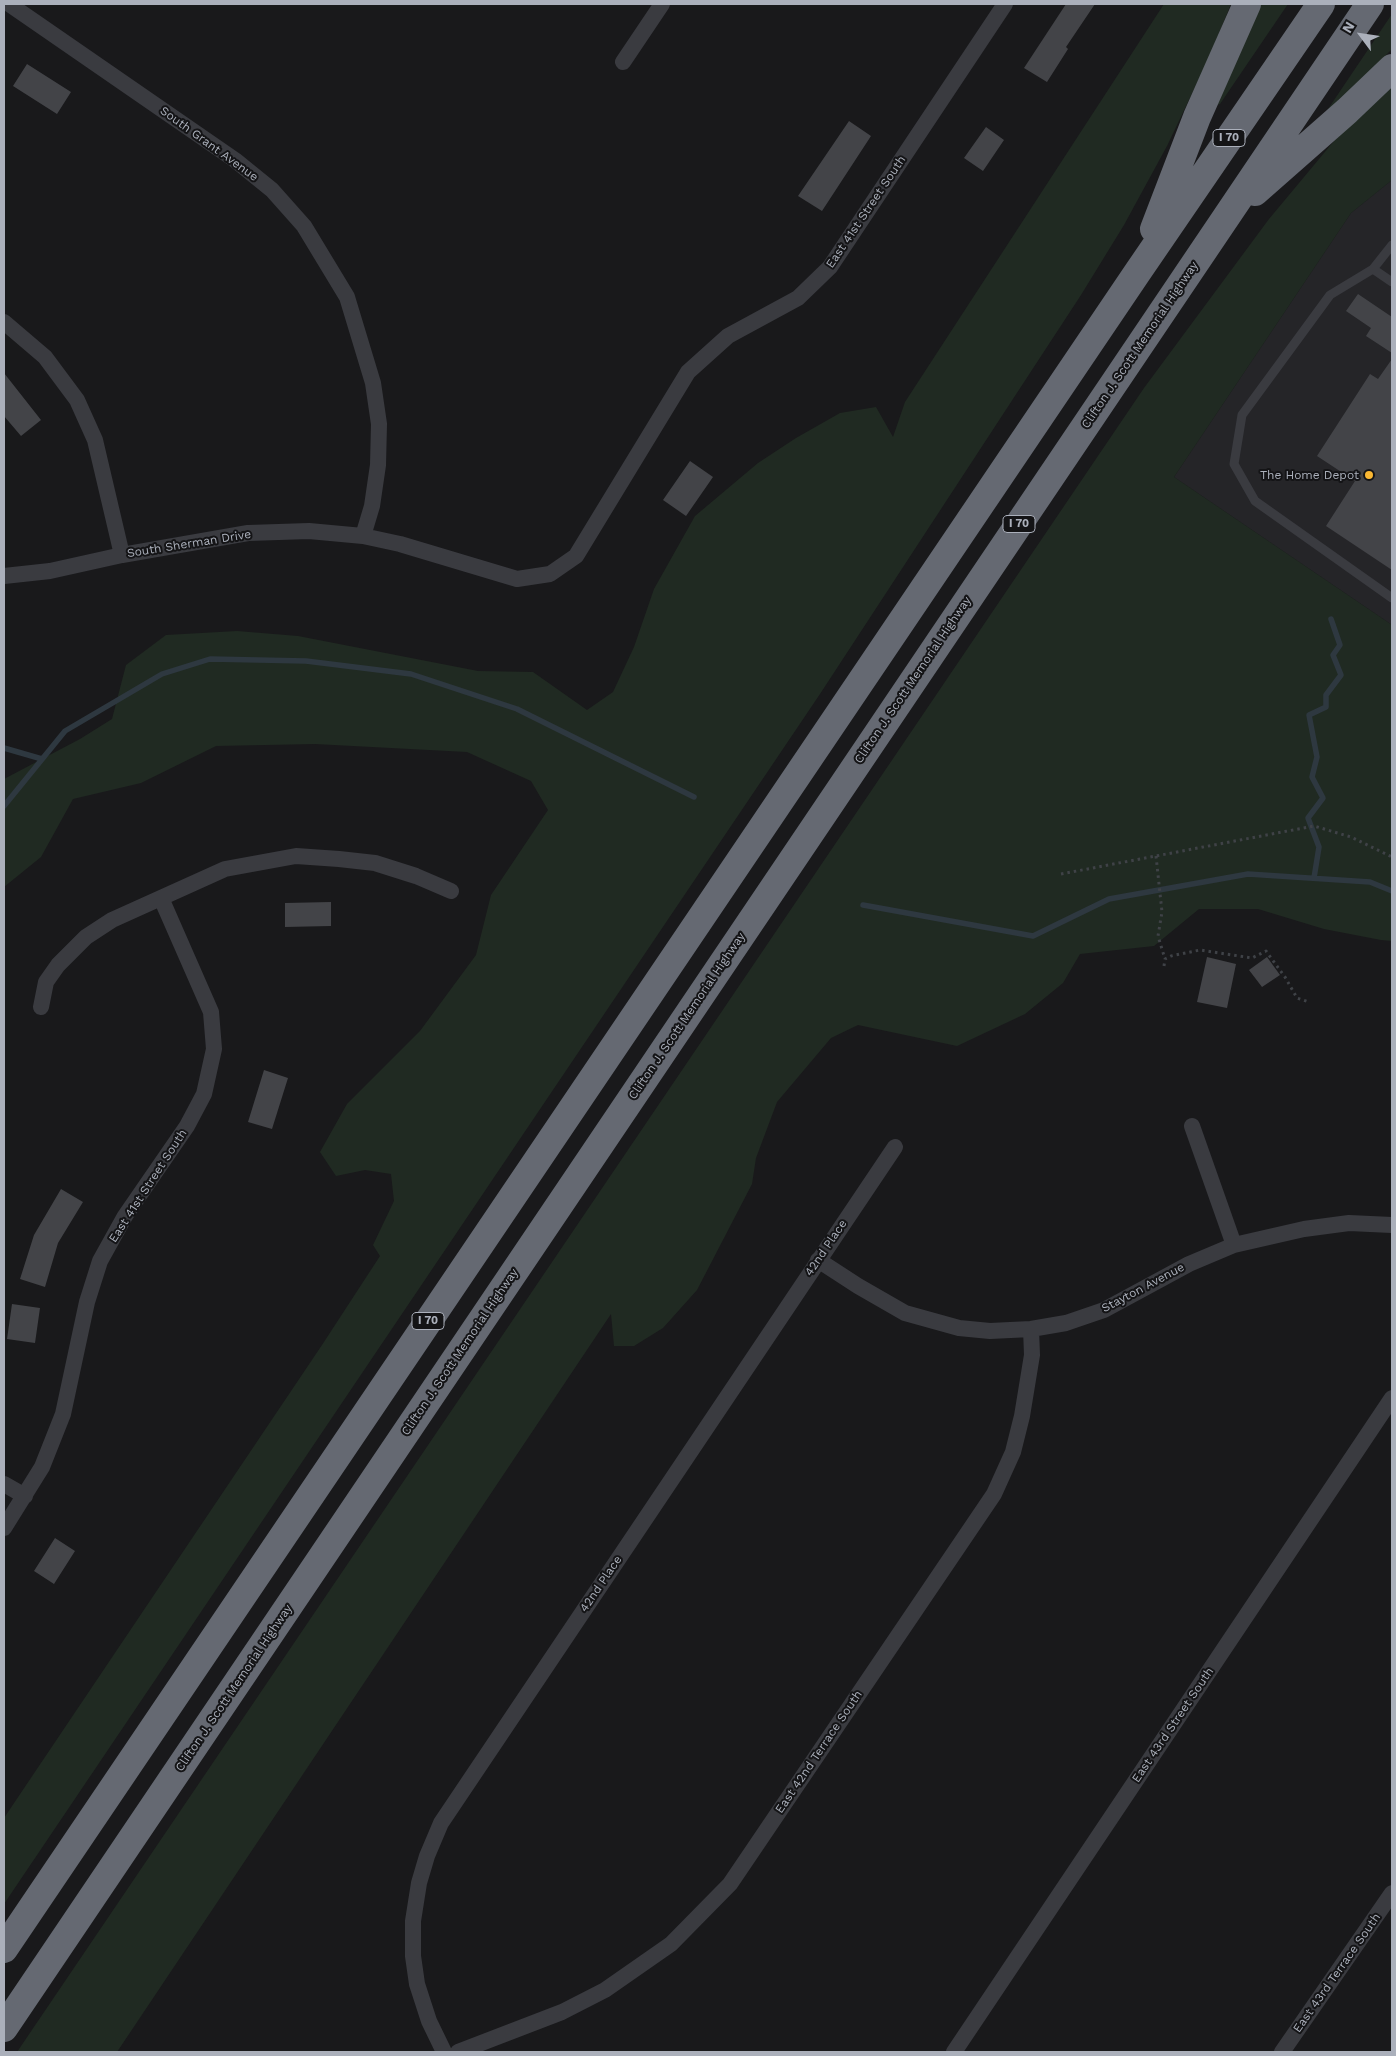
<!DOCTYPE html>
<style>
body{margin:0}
#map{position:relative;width:1396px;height:2056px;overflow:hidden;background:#19191b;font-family:"Work Sans",sans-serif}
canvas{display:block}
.frame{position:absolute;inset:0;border:5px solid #abb0bb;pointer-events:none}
.north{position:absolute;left:1336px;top:10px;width:50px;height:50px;-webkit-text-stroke:4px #141416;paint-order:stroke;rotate:301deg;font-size:14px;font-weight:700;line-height:20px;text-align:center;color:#abb0bb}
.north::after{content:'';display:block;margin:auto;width:18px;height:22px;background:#abb0bb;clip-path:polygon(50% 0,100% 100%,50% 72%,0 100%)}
</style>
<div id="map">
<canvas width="1396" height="2056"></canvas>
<div class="frame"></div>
<div class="north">N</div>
</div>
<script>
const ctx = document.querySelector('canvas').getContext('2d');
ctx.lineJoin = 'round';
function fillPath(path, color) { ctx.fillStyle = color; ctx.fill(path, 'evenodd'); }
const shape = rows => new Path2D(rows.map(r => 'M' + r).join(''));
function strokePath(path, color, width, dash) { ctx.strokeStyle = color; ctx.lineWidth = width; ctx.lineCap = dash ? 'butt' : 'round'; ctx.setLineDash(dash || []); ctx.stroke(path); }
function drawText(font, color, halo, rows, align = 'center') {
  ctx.font = font + ' "Work Sans",sans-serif'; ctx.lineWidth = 4; ctx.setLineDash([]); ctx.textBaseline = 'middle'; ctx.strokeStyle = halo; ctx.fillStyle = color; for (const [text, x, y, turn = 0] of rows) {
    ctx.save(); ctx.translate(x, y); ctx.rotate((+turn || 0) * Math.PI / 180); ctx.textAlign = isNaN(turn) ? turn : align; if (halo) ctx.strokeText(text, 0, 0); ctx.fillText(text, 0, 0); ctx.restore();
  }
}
const built = shape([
 [1392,180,1392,625,1174,477,1351,213]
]);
const green = shape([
 [1164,4,1231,4,1208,60,1167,146,1124,225,1081,295,820,694,4,1904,4,1818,322,1345,380,1256,373,1245,394,1201,391,1174,365,1170,336,1176,320,1152,347,1104,420,1031,476,955,491,895,548,810,531,781,467,752,315,744,216,746,141,783,73,799,41,857,4,887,4,779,80,739,112,719,126,665,166,635,237,631,298,636,478,671,533,672,587,710,613,692,634,647,654,589,695,516,758,463,796,438,840,413,876,407,893,437,905,402],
 [1260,4,1288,4,1220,104,1217,105],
 [1392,14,1392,49,1329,112,1326,112],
 [1392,84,1392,180,1351,213,1174,477,1392,625,1392,941,1381,940,1324,929,1258,909,1199,909,1154,946,1080,954,1063,983,1025,1014,957,1046,858,1025,831,1038,777,1102,756,1158,752,1184,697,1290,663,1328,634,1346,614,1346,611,1314,117,2052,17,2052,1144,388,1269,219,1334,141]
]);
const stream = shape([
 [4,748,42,759],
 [4,806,65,731,162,674,210,659,306,661,411,674,517,709,694,797],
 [1314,878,1319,847,1308,818,1323,798,1312,777,1317,757,1309,715,1326,707,1326,695,1341,675,1333,655,1340,645,1331,619],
 [863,905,1033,936,1109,899,1248,874,1370,882,1392,891]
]);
const building = shape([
 [1066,4,1095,4,1066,47,1068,49,1047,82,1024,68],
 [27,64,71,92,57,114,13,86],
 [849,121,871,136,822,211,798,196],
 [986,127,1004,140,983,171,964,158],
 [1358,294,1392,317,1392,353,1366,336,1371,328,1346,311],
 [1392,359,1392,570,1326,526,1355,481,1317,456,1370,374,1378,379],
 [4,373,41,420,21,436,4,416],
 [690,461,713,477,686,516,663,500],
 [331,902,331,926,285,927,285,903],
 [1207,957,1236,964,1227,1008,1197,1002],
 [1267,957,1280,975,1262,987,1249,970],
 [264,1070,288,1078,272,1129,248,1122],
 [61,1189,83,1202,58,1243,45,1287,20,1279,34,1235],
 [12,1304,40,1308,35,1343,7,1339],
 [55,1538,75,1551,54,1584,34,1571]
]);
const path = shape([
 [1156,856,1162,912,1158,936,1165,959],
 [1061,874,1314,826,1351,837,1392,857],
 [1164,966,1165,959,1171,956,1200,950,1252,958,1266,951,1285,977,1297,998,1309,1002]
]);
const lane = shape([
 [1392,245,1373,269,1392,282],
 [1373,269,1330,295,1242,415,1234,464,1255,501,1392,598]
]);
const street = shape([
 [9,4,235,160,272,190,304,226,347,297,373,383,379,424,378,465,372,506,363,536],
 [623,62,662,4],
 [4,322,45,357,77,400,95,440,122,555],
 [4,576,50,571,122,555,248,533,309,531,363,536,400,544,517,579,550,574,576,556,688,372,728,336,798,298,830,267,1005,4],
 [41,1007,46,982,58,965,86,937,112,920,225,869,296,856,339,859,375,863,416,876,451,891],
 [1192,1126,1234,1245],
 [818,1260,858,1286,905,1313,959,1328,990,1331,1031,1329,1066,1323,1104,1310,1189,1264,1234,1245,1304,1229,1349,1223,1392,1225],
 [4,1484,25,1496],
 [4,1528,42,1467,63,1414,87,1302,100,1261,125,1216,187,1126,204,1094,214,1049,211,1012,161,898],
 [444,2052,429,2021,417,1984,413,1956,413,1921,419,1883,427,1856,441,1823,895,1147],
 [458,2052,562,2012,605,1990,671,1944,730,1884,994,1494,1013,1452,1022,1416,1032,1355,1031,1329],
 [954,2052,1392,1398],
 [1282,2052,1392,1893]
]);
const highway = shape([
 [1255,192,1347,111,1392,68],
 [1154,229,1197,117,1247,4],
 [4,1949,1137,273,1321,4],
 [4,2028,1370,4]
]);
const markers = [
 [1369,475,5,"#f9b733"]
];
const shields = [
 [1229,138,32],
 [1019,524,32],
 [428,1321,32]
];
const shieldNames = [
 ["I 70",1229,138],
 ["I 70",1019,524],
 ["I 70",428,1321]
];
const streetNames = [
 ["South Grant Avenue",209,144,36],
 ["East 41st Street South",866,212,-56],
 ["Clifton J. Scott Memorial Highway",1140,345,-56],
 ["South Sherman Drive",189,544,-9],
 ["Clifton J. Scott Memorial Highway",913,680,-56],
 ["Clifton J. Scott Memorial Highway",687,1016,-56],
 ["East 41st Street South",148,1186,-57],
 ["42nd Place",826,1248,-56],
 ["Stayton Avenue",1143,1288,-28],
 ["Clifton J. Scott Memorial Highway",460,1352,-56],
 ["42nd Place",601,1584,-56],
 ["Clifton J. Scott Memorial Highway",234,1688,-56],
 ["East 43rd Street South",1173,1725,-56],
 ["East 42nd Terrace South",819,1752,-56],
 ["East 43rd Terrace South",1337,1973,-55]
];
const poiNames = [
 ["The Home Depot",1359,475]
];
fillPath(built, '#252528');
fillPath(green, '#202a22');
strokePath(stream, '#2e3840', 5.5);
fillPath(building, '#434448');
strokePath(path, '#3f4247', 3, [2.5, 4]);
strokePath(lane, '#3a3b40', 9);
strokePath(street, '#3a3b40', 16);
strokePath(highway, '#656972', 28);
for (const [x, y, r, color] of markers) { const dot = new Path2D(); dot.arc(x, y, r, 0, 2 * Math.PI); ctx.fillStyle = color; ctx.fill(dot); strokePath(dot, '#141416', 2); }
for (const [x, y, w] of shields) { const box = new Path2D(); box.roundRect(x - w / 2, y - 8.5, w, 17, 4); ctx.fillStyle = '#141416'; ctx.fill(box); strokePath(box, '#abb0bb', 1); }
drawText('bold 11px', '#abb0bb', null, shieldNames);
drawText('12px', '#abb0bb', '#141416', streetNames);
drawText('12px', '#abb0bb', '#141416', poiNames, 'right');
</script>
